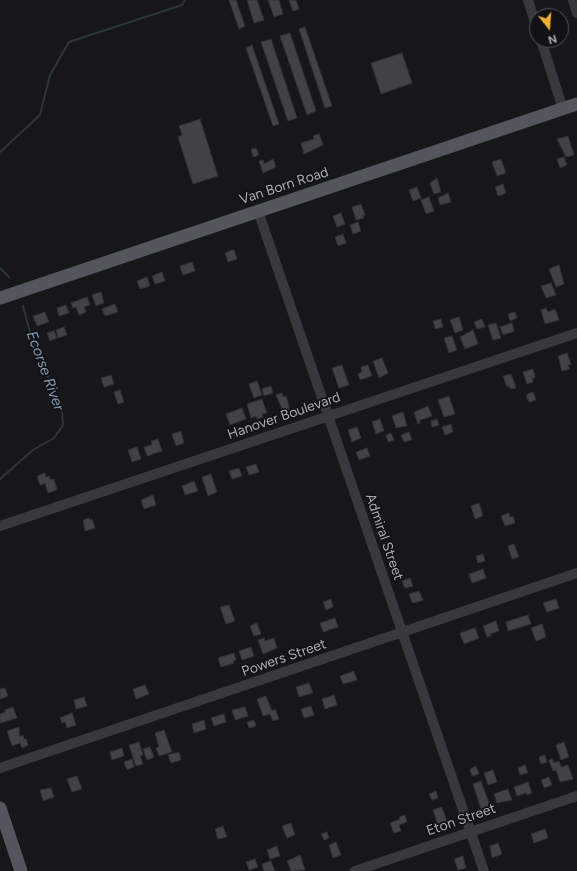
<!DOCTYPE html>
<style>
body{margin:0}
#map{position:relative;width:577px;height:871px;overflow:hidden;background:#171719;font-family:Figtree,sans-serif}
canvas{display:block}
.north{position:absolute;left:529px;top:8px;width:40px;height:40px;box-sizing:border-box;background:#121214;border:1px solid #4e5056;border-radius:50%;rotate:163deg;font-size:11px;font-weight:700;line-height:16px;text-align:center;color:#a9aeb9}
.north::after{content:'';display:block;margin:auto;width:14px;height:18px;background:#f3ae34;clip-path:polygon(50% 0,100% 100%,50% 72%,0 100%)}
</style>
<div id="map">
<canvas width="577" height="871"></canvas>
<div class="north">N</div>
</div>
<script>
const ctx = document.querySelector('canvas').getContext('2d');
ctx.lineJoin = 'round';
const shape = rows => new Path2D(rows.map(r => 'M' + r).join(''));
function strokePath(path, color, width, dash) { ctx.strokeStyle = color; ctx.lineWidth = width; ctx.lineCap = dash ? 'butt' : 'round'; ctx.setLineDash(dash || []); ctx.stroke(path); }
function fillPath(path, color) { ctx.fillStyle = color; ctx.fill(path, 'evenodd'); }
function drawText(font, color, halo, rows, align = 'center') {
  ctx.font = font + ' Figtree,sans-serif'; ctx.lineWidth = 3.5; ctx.setLineDash([]); ctx.textBaseline = 'middle'; ctx.strokeStyle = halo; ctx.fillStyle = color; for (const [text, x, y, turn = 0] of rows) {
    ctx.save(); ctx.translate(x, y); ctx.rotate((+turn || 0) * Math.PI / 180); ctx.textAlign = isNaN(turn) ? turn : align; if (halo) ctx.strokeText(text, 0, 0); ctx.fillText(text, 0, 0); ctx.restore();
  }
}
const stream = shape([
 [0,152,40,115,50,75,69,42,182,5,185,0],
 [0,268,9,277],
 [0,479,33,450,54,438,63,425,62,412,31,336,23,306]
]);
const building = shape([
 [229,0,236,0,245,26,239,29,229,0],
 [247,0,257,0,264,20,254,23,247,0],
 [268,0,279,0,283,14,274,17,268,0],
 [289,0,296,0,299,9,293,11,289,0],
 [305,27,332,106,325,108,299,29,305,27],
 [290,33,316,111,307,115,280,36,290,33],
 [271,39,297,118,288,121,261,42,271,39],
 [252,45,279,124,273,126,246,48,252,45],
 [402,53,412,83,381,94,371,63,402,53],
 [200,119,218,176,193,184,178,137,182,135,179,126,200,119],
 [319,134,323,145,304,154,301,143,314,139,313,136,319,134],
 [568,136,574,155,566,157,557,139,568,136],
 [256,148,259,155,253,157,251,149,256,148],
 [564,157,567,165,560,168,557,159,564,157],
 [273,159,276,167,263,173,259,161,263,160,264,164,273,159],
 [501,159,506,173,497,176,492,162,501,159],
 [437,178,441,192,434,194,430,183,437,178],
 [503,184,506,193,498,196,495,187,503,184],
 [417,187,421,198,413,201,409,190,417,187],
 [448,193,451,202,440,205,438,198,448,193],
 [429,197,434,211,426,214,421,200,429,197],
 [361,204,365,215,363,216,364,218,356,220,352,207,361,204],
 [341,213,345,224,337,227,333,216,341,213],
 [358,222,361,231,353,234,350,225,358,222],
 [343,234,346,243,338,246,335,237,343,234],
 [232,250,234,250,237,259,228,262,225,253,232,250],
 [192,262,195,271,183,275,180,266,192,262],
 [559,265,564,284,556,287,549,269,559,265],
 [162,272,165,281,155,284,152,276,162,272],
 [147,277,150,286,140,289,137,281,147,277],
 [551,283,556,295,546,298,541,286,551,283],
 [101,292,104,303,96,306,92,295,101,292],
 [87,297,90,305,84,307,86,312,79,315,76,307,73,308,71,303,87,297],
 [115,304,118,312,105,316,102,309,115,304],
 [66,305,69,313,59,316,57,308,66,305],
 [546,308,548,312,555,309,559,320,545,324,541,310,546,308],
 [45,312,49,322,37,326,33,316,45,312],
 [515,312,517,318,510,321,508,314,515,312],
 [459,317,463,330,455,333,450,320,459,317],
 [441,319,443,327,435,329,433,321,441,319],
 [482,319,485,327,477,329,474,322,482,319],
 [496,323,501,338,493,340,488,325,496,323],
 [512,323,514,331,503,335,500,327,512,323],
 [64,327,67,335,58,338,56,330,64,327],
 [473,330,478,344,465,349,460,337,473,330],
 [54,331,57,338,50,341,47,333,54,331],
 [452,336,457,350,449,353,444,338,452,336],
 [567,353,571,364,568,365,570,369,562,371,558,356,567,353],
 [382,358,388,373,379,378,373,361,382,358],
 [342,365,349,385,339,388,332,368,342,365],
 [368,365,372,376,360,380,358,374,362,372,361,367,368,365],
 [533,369,535,377,532,379,533,382,527,384,523,372,533,369],
 [511,374,516,388,511,389,509,386,507,387,503,376,511,374],
 [111,375,114,384,104,387,101,378,111,375],
 [257,381,262,395,254,398,249,384,257,381],
 [271,386,273,393,264,396,262,389,271,386],
 [120,390,124,402,118,404,114,392,120,390],
 [533,392,536,400,529,402,526,395,533,392],
 [282,393,283,397,286,396,289,406,289,409,283,411,276,395,282,393],
 [449,396,455,414,444,417,438,400,449,396],
 [262,399,267,413,262,414,263,417,257,419,256,416,251,418,247,404,262,399],
 [428,406,432,416,420,420,420,423,418,424,414,412,428,406],
 [242,408,246,419,230,425,226,414,242,408],
 [403,412,407,426,396,428,392,416,403,412],
 [380,419,384,431,376,434,372,422,380,419],
 [437,419,439,425,432,427,431,421,437,419],
 [451,424,453,432,445,435,442,427,451,424],
 [357,427,361,438,352,442,348,430,357,427],
 [181,431,184,443,176,446,172,434,181,431],
 [409,432,412,440,404,442,401,435,409,432],
 [391,433,394,440,388,442,386,435,391,433],
 [158,439,162,451,147,456,144,447,152,445,151,441,158,439],
 [137,447,141,459,132,462,128,450,137,447],
 [367,448,370,456,359,460,356,452,367,448],
 [256,464,259,472,249,475,246,467,256,464],
 [239,468,242,476,232,479,229,471,239,468],
 [45,473,46,477,49,476,51,480,54,479,57,490,48,493,45,483,40,485,37,476,45,473],
 [211,474,217,492,208,496,202,477,211,474],
 [194,481,198,491,185,495,182,486,194,481],
 [153,495,156,505,144,509,141,500,153,495],
 [479,503,483,516,475,519,471,506,479,503],
 [509,513,510,517,513,516,515,523,505,526,501,516,509,513],
 [89,518,90,520,92,519,95,528,85,531,83,520,89,518],
 [514,544,519,557,512,559,508,546,514,544],
 [483,554,485,561,478,563,476,556,483,554],
 [483,569,486,578,472,583,469,574,483,569],
 [410,578,413,586,405,588,402,581,410,578],
 [419,591,423,600,414,603,412,602,409,594,419,591],
 [331,599,333,607,326,610,323,602,331,599],
 [556,599,559,608,547,612,543,603,556,599],
 [229,605,235,621,226,624,220,607,229,605],
 [528,615,531,624,508,631,506,622,528,615],
 [335,618,338,627,323,632,320,623,335,618],
 [496,621,499,631,490,634,491,636,487,637,483,626,496,621],
 [257,623,261,634,254,636,250,626,257,623],
 [542,624,546,637,536,641,531,628,542,624],
 [475,628,479,638,464,644,460,633,475,628],
 [264,638,265,641,274,638,277,648,263,654,258,640,264,638],
 [251,647,254,656,242,660,239,651,251,647],
 [234,653,236,660,233,661,234,663,221,667,218,658,234,653],
 [354,671,357,680,343,684,340,676,354,671],
 [309,683,313,693,299,697,296,687,309,683],
 [145,685,149,694,136,699,133,689,145,685],
 [5,688,8,696,0,699,0,689,5,688],
 [334,695,337,705,325,709,322,699,334,695],
 [266,696,272,711,275,709,279,719,273,721,270,714,263,716,257,699,266,696],
 [84,697,87,706,76,709,74,700,84,697],
 [311,706,314,715,304,718,301,709,311,706],
 [13,707,17,718,0,723,0,714,5,712,5,710,13,707],
 [245,707,248,716,235,720,232,710,245,707],
 [72,713,76,725,67,728,65,722,62,723,60,718,72,713],
 [224,714,226,722,214,726,211,718,224,714],
 [204,720,206,729,194,733,192,724,204,720],
 [254,720,256,726,249,728,247,722,254,720],
 [19,727,20,737,23,735,24,739,26,739,28,745,22,748,20,743,12,746,7,731,19,727],
 [164,730,172,752,159,756,156,748,159,747,155,733,164,730],
 [139,742,143,755,140,756,143,764,136,766,129,745,139,742],
 [564,742,569,757,561,760,556,745,564,742],
 [150,747,154,757,147,760,143,749,150,747],
 [122,748,124,756,112,760,110,752,122,748],
 [179,752,181,760,171,763,168,755,179,752],
 [545,755,547,762,541,764,539,757,545,755],
 [132,759,134,767,127,770,124,762,132,759],
 [552,759,554,763,559,761,561,767,568,765,573,779,560,782,556,770,553,771,549,760,552,759],
 [525,765,528,773,520,775,518,768,525,765],
 [476,766,479,774,472,776,470,769,476,766],
 [493,770,497,782,488,785,484,773,493,770],
 [77,776,82,789,72,792,67,779,77,776],
 [549,777,552,785,544,788,541,780,549,777],
 [481,781,490,806,481,809,473,784,481,781],
 [528,782,532,793,527,795,526,793,517,796,514,787,528,782],
 [51,788,54,797,43,801,40,790,51,788],
 [508,789,512,800,497,803,494,794,508,789],
 [436,791,438,798,432,800,429,794,436,791],
 [442,807,447,822,438,825,433,810,442,807],
 [405,815,407,822,399,825,401,831,394,833,390,823,400,819,399,817,405,815],
 [291,823,295,835,287,838,282,826,291,823],
 [223,826,227,837,218,839,215,829,223,826],
 [545,829,548,838,534,843,531,834,545,829],
 [327,832,329,838,324,840,321,834,327,832],
 [336,842,341,855,333,858,329,845,336,842],
 [498,843,502,854,492,858,490,846,498,843],
 [277,846,280,856,270,859,267,850,277,846],
 [300,855,305,870,291,871,287,861,300,855],
 [463,856,466,868,458,870,454,859,463,856],
 [255,859,258,867,249,870,246,862,255,859],
 [271,861,275,871,264,871,262,864,271,861]
]);
const minor = shape([
 [528,0,537,29],
 [573,0,577,13],
 [541,40,563,109],
 [258,211,484,871],
 [0,526,577,333],
 [0,768,577,573],
 [355,871,577,796]
]);
const major = shape([
 [0,298,577,104],
 [0,808,21,871]
]);
const streetNames = [
 ["Van Born Road",284,186,-18],
 ["Hanover Boulevard",284,416,-19],
 ["Admiral Street",384,537,71],
 ["Powers Street",284,658,-19],
 ["Eton Street",461,820,-19]
];
const waterNames = [
 ["Ecorse River",45,371,70]
];
strokePath(stream, '#2c363d', 2);
fillPath(building, '#414246');
strokePath(building, '#313135', 1);
strokePath(minor, '#37393e', 10);
strokePath(major, '#53565d', 13);
drawText('14px', '#a9aeb9', '#121214', streetNames);
drawText('italic 15px', '#809cb4', '#121214', waterNames);
</script>
